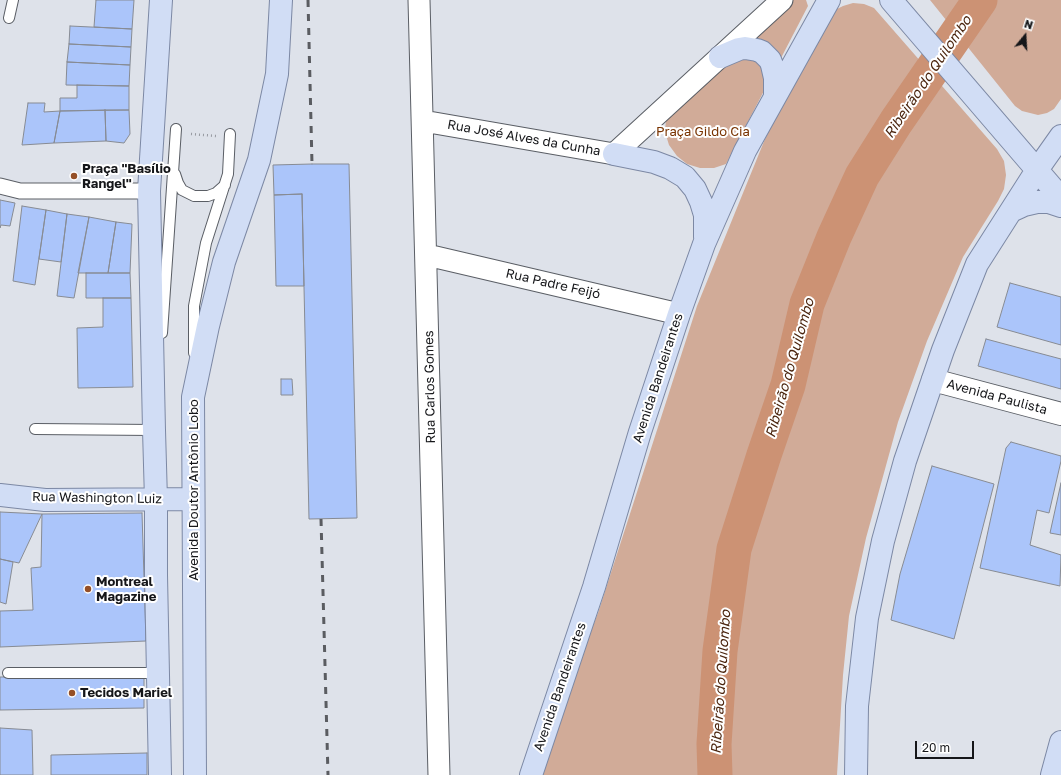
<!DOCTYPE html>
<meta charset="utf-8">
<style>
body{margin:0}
#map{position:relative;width:1061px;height:775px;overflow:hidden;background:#dee2ea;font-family:"Golos Text",sans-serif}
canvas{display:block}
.north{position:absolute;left:1005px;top:16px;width:40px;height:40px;-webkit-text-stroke:3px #fff;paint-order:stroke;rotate:18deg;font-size:11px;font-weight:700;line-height:16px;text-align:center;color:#151619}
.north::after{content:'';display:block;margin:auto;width:14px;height:18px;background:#151619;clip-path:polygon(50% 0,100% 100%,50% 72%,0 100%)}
.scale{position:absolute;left:915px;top:741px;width:59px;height:18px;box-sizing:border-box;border:2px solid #151619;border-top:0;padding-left:5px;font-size:12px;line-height:14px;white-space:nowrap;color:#151619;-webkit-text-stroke:3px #fff;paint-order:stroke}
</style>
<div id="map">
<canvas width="1061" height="775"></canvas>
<div class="north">N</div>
<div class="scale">20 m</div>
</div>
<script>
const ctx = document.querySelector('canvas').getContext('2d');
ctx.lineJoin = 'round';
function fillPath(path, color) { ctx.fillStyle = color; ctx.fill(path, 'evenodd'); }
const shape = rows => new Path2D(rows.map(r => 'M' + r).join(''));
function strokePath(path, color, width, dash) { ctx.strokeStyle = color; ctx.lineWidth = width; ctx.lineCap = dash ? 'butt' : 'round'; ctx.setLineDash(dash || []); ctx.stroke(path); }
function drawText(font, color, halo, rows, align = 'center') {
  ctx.font = font + ' "Golos Text",sans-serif'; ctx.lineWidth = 4; ctx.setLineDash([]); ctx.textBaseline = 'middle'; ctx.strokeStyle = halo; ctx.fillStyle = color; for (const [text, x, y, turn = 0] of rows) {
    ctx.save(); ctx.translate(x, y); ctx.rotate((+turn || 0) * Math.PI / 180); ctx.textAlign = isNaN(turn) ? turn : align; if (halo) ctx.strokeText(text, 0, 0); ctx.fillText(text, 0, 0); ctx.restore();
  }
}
const green = shape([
 [792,0,806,0,808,6,726,164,714,168,700,168,687,164,677,156,669,145,665,132,666,119],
 [930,0,1061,0,1061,99,1054,109,1047,113,1038,115,1022,111,1015,106],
 [853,3,864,4,874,8,997,149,1004,161,1006,175,1004,189,998,201,963,257,927,341,898,422,866,538,849,616,843,675,837,775,538,775,549,737,598,613,697,306,765,139,826,19,833,11,843,6]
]);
const river = shape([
 [715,775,714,744,720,651,734,549,764,455,788,385,807,304,834,237,862,176,896,122,980,0]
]);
const building = shape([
 [96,0,134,0,132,29,94,27,96,0],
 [70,26,132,29,131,47,69,44,70,26],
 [69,44,131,47,130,65,67,62,69,44],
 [67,62,130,65,129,86,66,85,67,62],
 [77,85,129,86,129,110,60,111,60,98,77,98,77,85],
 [28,103,45,103,44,112,60,111,54,143,22,145,28,103],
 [105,110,129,110,130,134,124,143,106,141,105,110],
 [105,110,106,141,54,143,60,111,105,110],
 [312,164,349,164,357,518,309,519,302,194,274,195,273,165,312,164],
 [302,194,304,286,276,286,274,195,302,194],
 [0,200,15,203,10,226,1,225,0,228,0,200],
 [22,206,46,210,35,285,13,281,22,206],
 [46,210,67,214,61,262,39,259,46,210],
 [67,214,89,217,74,298,57,296,67,214],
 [89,217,116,222,108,273,78,273,89,217],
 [116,222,132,224,130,273,108,273,116,222],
 [86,273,130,273,131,298,86,298,86,273],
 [1010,283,1061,297,1061,345,997,327,1010,283],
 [103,298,131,298,133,387,78,388,77,328,103,327,103,298],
 [986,339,1061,359,1061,389,978,366,986,339],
 [281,379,292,379,293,395,281,395,281,379],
 [1011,442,1061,456,1061,461,1049,513,1037,510,1030,545,1061,555,1060,586,980,568,1006,448,1011,442],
 [932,466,994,484,954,639,891,620,900,574,932,466],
 [1061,483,1061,535,1050,533,1061,483],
 [0,512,42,514,19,563,0,559,0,512],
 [142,513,146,641,0,647,0,611,33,610,31,568,41,567,42,514,142,513],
 [0,559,13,562,6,604,0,602,0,559],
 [144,676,144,708,0,710,0,677,144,676],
 [0,728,32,730,33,775,0,775,0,728],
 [147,753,147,775,51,775,51,755,147,753]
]);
const path = shape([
 [191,134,216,136]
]);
const service = shape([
 [9,18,13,0],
 [175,174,178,183,182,190,194,196,208,196,216,193,225,185],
 [162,333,176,129],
 [194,353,194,306,206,243,228,174,230,134],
 [35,429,154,430],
 [8,673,158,673]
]);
const pedestrian = shape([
 [0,186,20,191,149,191]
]);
const minor = shape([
 [419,0,439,775],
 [423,121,614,154,782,0],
 [427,255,679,314]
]);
const secondary = shape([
 [933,380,1061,414]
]);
const primary = shape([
 [891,0,1061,198],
 [720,57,739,49,745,48,757,50,762,52,770,60,772,65,775,78,775,95],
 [614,154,654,162,670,168,685,177,695,189,701,202,705,215,705,237],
 [1011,211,1024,205,1037,202,1049,202,1061,206],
 [0,495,45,500,193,499],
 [160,775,156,575,156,500,154,430,149,191,161,0],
 [195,775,193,397,208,326,224,262,259,160,277,74,281,0],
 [531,775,594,587,640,432,679,314,704,244,745,151,829,0],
 [856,775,857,706,867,618,883,541,905,461,943,350,977,264,1037,170,1061,136],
 [1052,775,1061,742]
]);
const rail = shape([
 [308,0,312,164],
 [321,519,328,775]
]);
const markers = [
 [74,176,4,"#954f26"],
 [88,589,4,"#954f26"],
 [72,693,4,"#954f26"]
];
const parkNames = [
 ["Praça Gildo Cia",703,132]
];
const streetNames = [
 ["Rua José Alves da Cunha",524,138,10],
 ["Rua Padre Feijó",553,284,13],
 ["Avenida Bandeirantes",658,378,-72],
 ["Rua Carlos Gomes",430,387,-91],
 ["Avenida Paulista",997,397,15],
 ["Avenida Doutor Antônio Lobo",194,490,-90],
 ["Rua Washington Luiz",97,498,1],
 ["Avenida Bandeirantes",560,687,-71]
];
const poiNames = [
 ["Praça \"Basílio",82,169],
 ["Rangel\"",82,184],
 ["Montreal",96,582],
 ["Magazine",96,597],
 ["Tecidos Mariel",80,693]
];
const waterNames = [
 ["Ribeirão do Quilombo",928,77,-56],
 ["Ribeirão do Quilombo",790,368,-74],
 ["Ribeirão do Quilombo",721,682,-86]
];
fillPath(green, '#d1ab98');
strokePath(river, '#cc9274', 35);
fillPath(building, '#abc5fa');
strokePath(building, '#878b93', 1);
strokePath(service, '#5a5e65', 12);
strokePath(pedestrian, '#5a5e65', 17);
strokePath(minor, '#5a5e65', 23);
strokePath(secondary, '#5a5e65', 24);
strokePath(primary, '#7c88a4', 24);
strokePath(path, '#9699a0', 2.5, [1, 3]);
strokePath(service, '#fff', 10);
strokePath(pedestrian, '#fff', 15);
strokePath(minor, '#fff', 21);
strokePath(secondary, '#fff', 22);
strokePath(primary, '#d1ddf5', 22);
strokePath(rail, '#5a5c61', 3, [7, 7]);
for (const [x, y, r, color] of markers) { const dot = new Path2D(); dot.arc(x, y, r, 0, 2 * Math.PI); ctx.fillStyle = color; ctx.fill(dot); strokePath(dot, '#fff', 1.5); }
drawText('13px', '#793300', '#fff', parkNames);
drawText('13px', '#151619', '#fff', streetNames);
drawText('bold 13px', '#151619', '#fff', poiNames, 'left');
drawText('italic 14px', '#4b250e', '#fff', waterNames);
</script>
